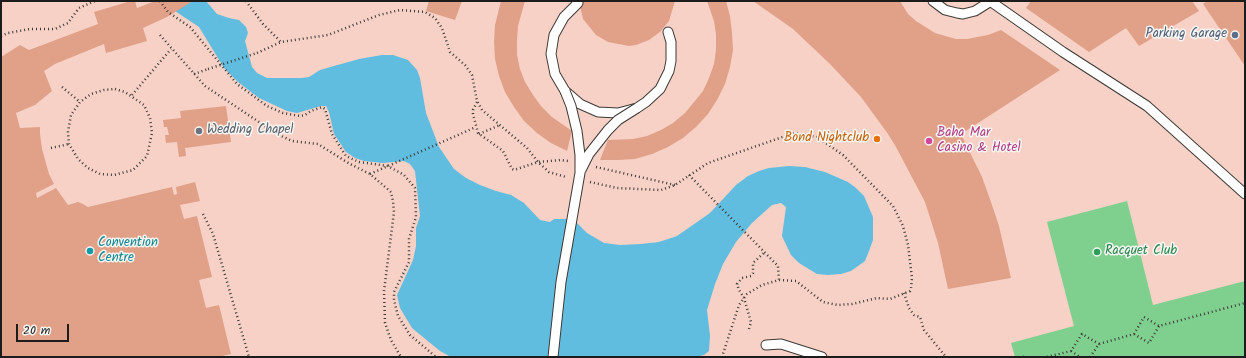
<!DOCTYPE html>
<style>
body{margin:0}
#map{position:relative;width:1246px;height:358px;overflow:hidden;background:#f2e0c7;font-family:Kalam,sans-serif}
canvas{display:block}
.frame{position:absolute;inset:0;border:2px solid #1c1c1c;pointer-events:none}
.scale{position:absolute;left:16px;top:324px;width:53px;height:18px;box-sizing:border-box;border:2px solid #1c1c1c;border-top:0;padding-left:5px;font-size:12px;line-height:14px;white-space:nowrap;color:#1c1c1c;-webkit-text-stroke:3px #f6f6f2;paint-order:stroke}
</style>
<div id="map">
<canvas width="1246" height="358"></canvas>
<div class="frame"></div>
<div class="scale">20 m</div>
</div>
<script>
const ctx = document.querySelector('canvas').getContext('2d');
ctx.lineJoin = 'round';
function fillPath(path, color) { ctx.fillStyle = color; ctx.fill(path, 'evenodd'); }
const shape = rows => new Path2D(rows.map(r => 'M' + r).join(''));
function strokePath(path, color, width, dash) { ctx.strokeStyle = color; ctx.lineWidth = width; ctx.lineCap = dash ? 'butt' : 'round'; ctx.setLineDash(dash || []); ctx.stroke(path); }
function drawText(font, color, halo, rows, align = 'center') {
  ctx.font = font + ' Kalam,sans-serif'; ctx.lineWidth = 3; ctx.setLineDash([]); ctx.textBaseline = 'middle'; ctx.strokeStyle = halo; ctx.fillStyle = color; for (const [text, x, y, turn = 0] of rows) {
    ctx.save(); ctx.translate(x, y); ctx.rotate((+turn || 0) * Math.PI / 180); ctx.textAlign = isNaN(turn) ? turn : align; if (halo) ctx.strokeText(text, 0, 0); ctx.fillText(text, 0, 0); ctx.restore();
  }
}
const built = shape([
 [1,1,1245,1,1245,357,1,357]
]);
const green = shape([
 [1127,201,1153,305,1245,281,1245,357,1015,357,1011,343,1074,326,1047,222]
]);
const water = shape([
 [163,1,206,1,217,14,229,18,239,20,246,27,248,33,245,41,252,67,257,73,267,78,302,78,309,77,320,70,334,66,359,59,382,55,393,55,408,60,417,70,420,78,426,113,439,147,454,169,466,178,480,185,496,191,511,195,524,203,540,220,550,222,554,219,573,219,587,233,604,243,620,245,641,244,659,242,677,236,710,213,736,185,748,176,759,171,769,168,789,166,805,167,825,172,848,182,856,188,864,196,873,217,873,240,869,251,865,261,851,271,841,274,828,275,817,274,799,263,791,255,782,236,786,207,781,203,772,205,752,223,736,242,723,264,715,284,707,310,710,336,709,351,704,355,696,357,451,357,440,351,412,328,400,308,397,295,413,260,416,246,416,228,420,216,415,171,410,164,404,161,383,163,364,161,355,158,346,152,334,134,329,112,326,106,321,106,297,113,287,111,259,98,238,82,224,68,199,27,172,9]
]);
const building = shape([
 [131,1,135,1,137,8,155,1,193,1,167,17,143,28,147,41,106,53,104,44,55,64,44,71,52,91,35,105,16,113,20,128,40,127,40,134,42,149,49,174,54,184,36,193,37,198,56,188,68,205,78,202,83,204,88,207,172,187,174,195,177,194,176,187,195,182,200,201,180,205,184,219,197,216,212,277,199,280,206,308,219,305,231,354,218,357,1,357,1,57,20,45,29,50,98,24,94,12],
 [429,1,462,1,455,20,426,11],
 [501,1,525,1,518,26,517,40,517,55,520,69,525,82,533,95,541,106,552,117,572,131,567,151,551,143,537,133,524,121,514,107,505,92,499,76,495,59,494,42,495,25],
 [579,1,675,1,669,21,660,32,649,40,636,45,629,46,608,42,596,35,583,19],
 [707,1,726,1,730,16,732,33,733,50,730,67,725,84,717,100,708,114,696,127,683,138,668,147,652,154,635,159,618,160,600,160,608,140,633,139,647,136,661,130,673,123,685,113,703,91,709,78,714,64,716,50,716,35,714,21],
 [753,1,900,1,908,14,916,21,935,33,956,39,967,39,988,35,1001,30,1060,70,961,134,982,177,991,202,999,226,1011,278,948,289,938,243,925,202,896,147,888,134,861,97,830,64,793,29],
 [1031,1,1192,1,1199,11,1139,46,1126,28,1089,52,1026,8],
 [1207,1,1245,1,1245,66,1203,4],
 [226,106,231,142,185,148,186,156,179,157,177,142,166,143,165,135,169,135,167,127,164,127,163,120,181,118,180,111]
]);
const path = shape([
 [160,1,168,12,190,27,237,84,267,106,283,113,300,116,305,115,311,111,322,107,325,109,332,134,346,156,359,162,388,166,404,175,415,188,416,217,409,239,409,262,394,292,394,300,398,316,410,335,436,357],
 [246,1,263,24,281,42,328,35,379,15,400,10,425,12,435,18,442,28,450,52,465,65,472,75,477,101,482,110,527,148,538,162,549,172,566,177],
 [160,35,205,86,277,134,292,141,318,144,350,164,370,174,391,192,393,201,394,212,384,291,385,323,391,340,401,357],
 [1,36,8,33,30,29,55,29,68,23,79,8,95,1],
 [257,53,281,42],
 [194,74,208,69],
 [62,87,80,102],
 [115,89,125,92,144,105,150,118,152,133,147,156,133,170,114,175,100,174,88,168,78,159,69,144,68,132,71,115,80,102,91,94,104,90,115,89],
 [132,95,171,49],
 [477,102,473,110,473,114,478,133,503,151,512,169,514,170,538,162,561,160,568,161],
 [479,134,500,125],
 [51,148,69,144],
 [596,167,675,185],
 [370,174,476,127],
 [689,175,778,266,779,280],
 [590,182,617,188,661,190,675,185,708,163,794,133,817,137,843,155,893,206,903,226,908,245,912,278,911,288,910,291,890,299,877,298,852,304,838,305,823,302,796,281,779,280,762,285,747,294,739,305,722,357],
 [203,214,213,234,249,357],
 [904,293,909,308,914,315,920,317,924,330,946,357],
 [749,329,751,322,744,298,739,290,737,284,742,278,751,276,753,273,753,263,765,252],
 [1134,334,1149,343,1159,326],
 [1071,351,1080,357],
 [1024,357,1025,356,1027,357],
 [1047,357,1071,351,1082,334,1099,344],
 [1090,357,1099,344,1134,334,1144,317,1159,326,1245,303]
]);
const service = shape([
 [933,1,945,10,957,13,963,14,975,11,991,1],
 [990,1,1063,52,1147,106,1245,194],
 [578,3,564,17,554,35,551,54,555,74,565,91,580,104,598,112,618,113,637,108,646,102,660,89,669,71,671,61,671,42,668,32],
 [766,345,781,344,822,357]
]);
const pathBridge = shape([
 [208,69,257,53]
]);
const serviceBridge = shape([
 [581,170,589,154,608,130,618,120,637,108],
 [553,357,561,282,580,173,580,155,577,131,571,106,565,91]
]);
const markers = [
 [1235,35,4,"#5c6f8a"],
 [199,131,4,"#6b7280"],
 [877,139,4,"#e8710a"],
 [929,141,4,"#d1479c"],
 [90,251,4,"#0f9aa8"],
 [1097,252,4,"#2e9e5b"]
];
const serviceNames = [
 ["Parking Garage",1227,35]
];
const worshipNames = [
 ["Wedding Chapel",207,131]
];
const hotelNames = [
 ["Baha Mar",937,134],
 ["Casino & Hotel",937,149]
];
const foodNames = [
 ["Bond Nightclub",869,139]
];
const cultureNames = [
 ["Convention",98,244],
 ["Centre",98,259]
];
const leisureNames = [
 ["Racquet Club",1105,252]
];
fillPath(built, '#f7d1c6');
fillPath(green, '#7fcf8f');
fillPath(water, '#61bddf');
fillPath(building, '#e0a188');
strokePath(service, '#3c3936', 11);
strokePath(path, '#3c3936', 2.5, [1, 3]);
strokePath(service, '#fff', 9);
strokePath(serviceBridge, '#3c3936', 11, []);
strokePath(pathBridge, '#3c3936', 2.5, [1, 3]);
strokePath(serviceBridge, '#fff', 9);
for (const [x, y, r, color] of markers) { const dot = new Path2D(); dot.arc(x, y, r, 0, 2 * Math.PI); ctx.fillStyle = color; ctx.fill(dot); strokePath(dot, '#f6f6f2', 1.5); }
drawText('13px', '#4e5e75', '#f6f6f2', serviceNames, 'right');
drawText('13px', '#5b616d', '#f6f6f2', worshipNames, 'left');
drawText('13px', '#b23c85', '#f6f6f2', hotelNames, 'left');
drawText('13px', '#c56008', '#f6f6f2', foodNames, 'right');
drawText('13px', '#0d838f', '#f6f6f2', cultureNames, 'left');
drawText('13px', '#27864d', '#f6f6f2', leisureNames, 'left');
</script>
